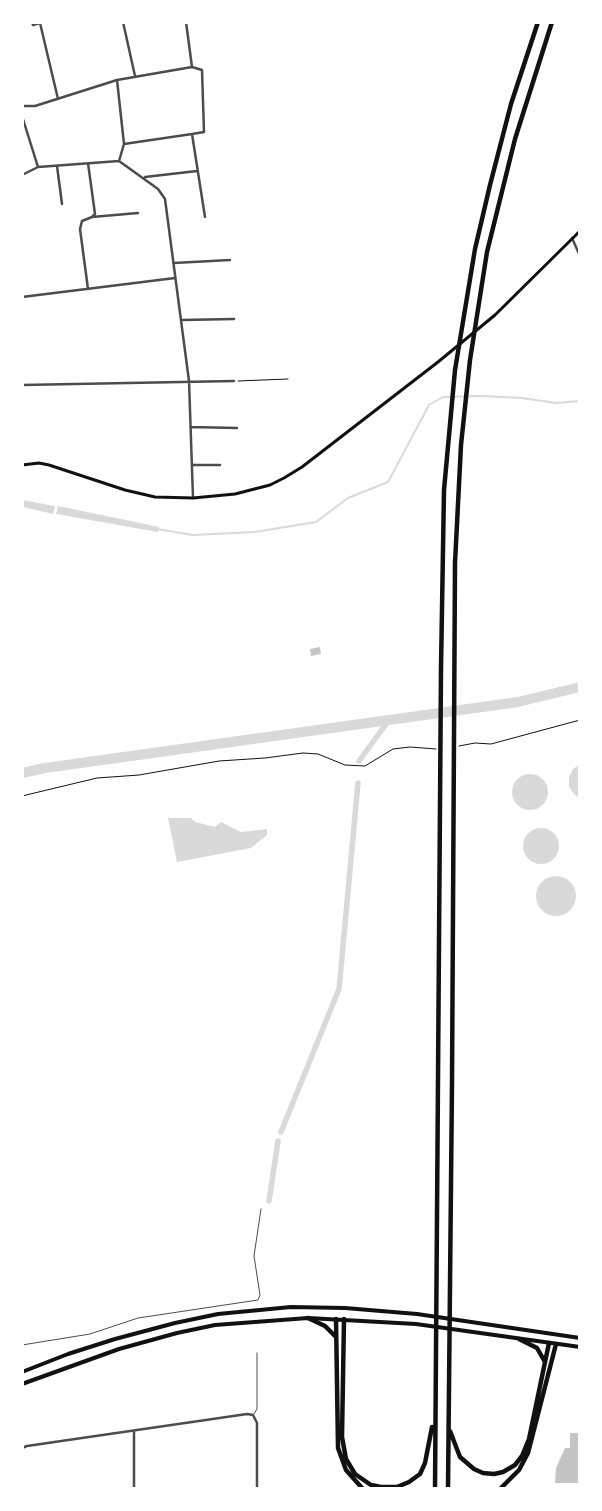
<!DOCTYPE html>
<style>
body{margin:0}
#map{position:relative;width:602px;height:1511px;overflow:hidden;background:#fff;font-family:"Public Sans",sans-serif}
canvas{display:block}
.frame{position:absolute;inset:0;border:24px solid #fff;pointer-events:none}
</style>
<div id="map">
<canvas width="602" height="1511"></canvas>
<div class="frame"></div>
</div>
<script>
const ctx = document.querySelector('canvas').getContext('2d');
ctx.lineJoin = 'round';
function fillPath(path, color) { ctx.fillStyle = color; ctx.fill(path, 'evenodd'); }
const shape = rows => new Path2D(rows.map(r => 'M' + r).join(''));
function strokePath(path, color, width, dash) { ctx.strokeStyle = color; ctx.lineWidth = width; ctx.lineCap = dash ? 'butt' : 'round'; ctx.setLineDash(dash || []); ctx.stroke(path); }
const water = shape([
 [22,500,55,506,53,514,23,507],
 [58,506,159,527,158,532,56,514],
 [579,765,579,798,574,794,569,786,569,777,573,769],
 '512 792a18 18 0 1 1 36 0a18 18 0 1 1-36 0Z',
 [168,818,191,818,195,822,215,827,221,822,241,832,267,829,267,835,251,848,177,862],
 '523 846a18 18 0 1 1 36 0a18 18 0 1 1-36 0Z',
 '536 896a20 20 0 1 1 40 0a20 20 0 1 1-40 0Z'
]);
const stream = shape([
 [157,529,193,535,255,532,316,522,348,498,388,482,429,405,443,397,481,396,522,398,556,403,580,401]
]);
const canal = shape([
 [359,761,389,720],
 [281,1132,339,989,358,783],
 [269,1201,278,1141]
]);
const river = shape([
 [22,773,45,768,518,702,580,687]
]);
const building = shape([
 [320,647,321,654,311,656,310,649],
 [570,1433,580,1433,580,1483,555,1483,556,1468,565,1448,570,1448]
]);
const path = shape([
 [238,381,288,379],
 [459,746,475,743,491,744,580,720],
 [22,796,97,778,139,775,219,761,265,758,303,753,318,754,345,765,365,766,393,749,410,747,436,749]
]);
const service = shape([
 [22,1345,90,1334,138,1318,258,1300,260,1295,254,1256,261,1209],
 [254,1414,257,1409,257,1353]
]);
const minor = shape([
 [32,22,33,25,40,23,58,99],
 [123,22,135,76],
 [186,22,192,67],
 [117,80,124,144,119,161],
 [22,106,35,106,117,80,192,67,202,70,204,132,192,134],
 [22,116,38,167],
 [124,144,192,134,205,217],
 [88,163,95,214,92,217],
 [57,166,62,204],
 [22,175,38,167,119,161,158,189,165,199,189,381,193,498],
 [145,177,197,171],
 [572,238,580,256],
 [174,263,230,260],
 [88,289,80,229,82,221,92,217,138,213],
 [22,297,175,278],
 [182,320,234,319],
 [22,385,234,381],
 [191,427,237,428],
 [193,465,220,465],
 [134,1431,134,1488],
 [22,1448,27,1446,247,1414,253,1415,257,1423,257,1488]
]);
const secondary = shape([
 [22,465,39,463,49,465,125,490,155,497,193,498,235,494,270,485,284,478,302,467,438,362,495,315,580,231]
]);
const primary = shape([
 [22,1372,68,1354,115,1339,175,1323,218,1314,291,1307,345,1308,417,1314,580,1338],
 [22,1384,119,1349,177,1333,215,1325,308,1318,416,1324,580,1347]
]);
const motorway = shape([
 [308,1318,325,1326,335,1336],
 [336,1319,338,1448,346,1470,362,1488],
 [344,1319,342,1437,346,1459,355,1474,371,1485,381,1487,397,1487,409,1482,420,1474,425,1463,432,1427],
 [519,1339,537,1348,545,1362],
 [450,1431,460,1457,474,1469,483,1473,494,1474,503,1472,515,1465,522,1456,529,1439,549,1343],
 [435,1488,441,668,444,490,455,370,475,249,490,185,511,104,538,22],
 [448,1488,452,1083,455,563,461,445,470,360,487,252,515,139,552,22],
 [501,1488,519,1470,528,1453,556,1344]
]);
fillPath(water, '#d9d9d9');
strokePath(stream, '#d9d9d9', 2);
strokePath(canal, '#d9d9d9', 5.5);
strokePath(river, '#d9d9d9', 10);
fillPath(building, '#c4c4c4');
strokePath(path, '#111', 1);
strokePath(service, '#4c4c4c', 1);
strokePath(minor, '#4c4c4c', 2.5);
strokePath(secondary, '#111', 3);
strokePath(primary, '#111', 4);
strokePath(motorway, '#111', 4.5);
</script>
